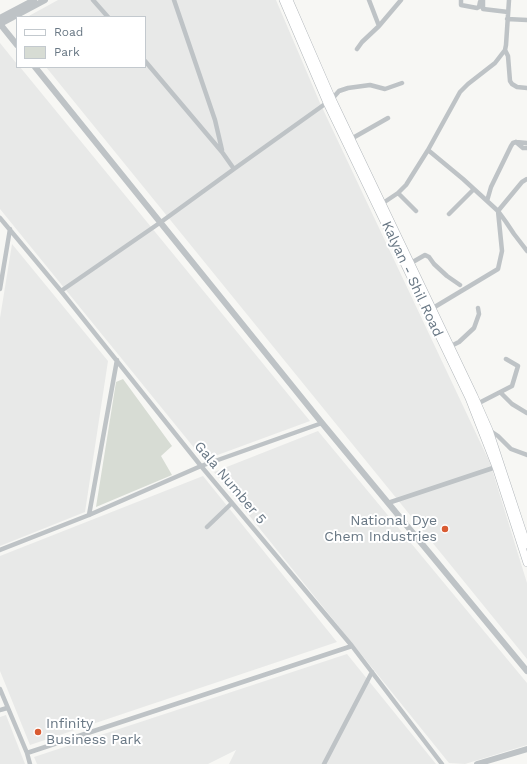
<!DOCTYPE html>
<style>
body{margin:0}
#map{position:relative;width:527px;height:764px;overflow:hidden;background:#f7f7f4;font-family:"Work Sans",sans-serif}
canvas{display:block}
.legend{position:absolute;left:16px;top:16px;width:130px;height:52px;box-sizing:border-box;background:#fff;border:1px solid #c3c9ce;margin:0;padding:5px 7px;list-style:none;font-size:12px;color:#687784}
.legend li{display:flex;align-items:center;gap:8px;height:20px}
.legend b{width:20px;border:1px solid #c3c9ce}
</style>
<div id="map">
<canvas width="527" height="764"></canvas>
<ul class="legend">
<li><b style="height:5px;background:#fff"></b>Road</li>
<li><b style="height:11px;background:#d7dcd4"></b>Park</li>
</ul>
</div>
<script>
const ctx = document.querySelector('canvas').getContext('2d');
ctx.lineJoin = 'round';
function fillPath(path, color) { ctx.fillStyle = color; ctx.fill(path, 'evenodd'); }
const shape = rows => new Path2D(rows.map(r => 'M' + r).join(''));
function strokePath(path, color, width, dash) { ctx.strokeStyle = color; ctx.lineWidth = width; ctx.lineCap = dash ? 'butt' : 'round'; ctx.setLineDash(dash || []); ctx.stroke(path); }
function drawText(font, color, halo, rows, align = 'center') {
  ctx.font = font + ' "Work Sans",sans-serif'; ctx.lineWidth = 4; ctx.setLineDash([]); ctx.textBaseline = 'middle'; ctx.strokeStyle = halo; ctx.fillStyle = color; for (const [text, x, y, turn = 0] of rows) {
    ctx.save(); ctx.translate(x, y); ctx.rotate((+turn || 0) * Math.PI / 180); ctx.textAlign = isNaN(turn) ? turn : align; if (halo) ctx.strokeText(text, 0, 0); ctx.fillText(text, 0, 0); ctx.restore();
  }
}
const built = shape([
 [58,0,276,0,320,103,490,463,527,583,527,659,46,67,145,67,145,17,27,17],
 [0,43,17,64,17,67,20,67,310,421,204,460,0,209],
 [12,244,108,361,85,512,0,546,0,318],
 [318,431,527,683,527,745,465,764,449,763,214,472],
 [203,476,337,642,30,745,0,671,0,556],
 [347,654,436,764,229,764,236,750,208,764,37,764,34,757],
 [6,715,25,764,0,764,0,717]
]);
const green = shape([
 [123,379,172,446,161,456,172,475,96,507,116,382]
]);
const minor = shape([
 [93,0,108,17],
 [174,0,215,120,222,150],
 [369,0,379,26],
 [461,0,461,5,477,8,479,7,480,2],
 [483,0,483,9,508,12],
 [507,19,527,20],
 [357,49,362,42,379,26,401,0],
 [505,50,508,56,510,81,512,84,517,87,527,88],
 [351,139,388,118],
 [516,142,523,148,527,148],
 [428,150,460,92,468,84,495,63,505,50,506,45,509,0],
 [234,169,332,99,339,91,348,88,370,85,385,89,402,83],
 [398,193,416,211],
 [487,201,491,187,511,146,513,143,516,142,527,143],
 [380,205,398,193,406,185,428,150,463,179,498,211,506,222,514,234,527,251],
 [449,214,474,189],
 [0,218,61,291,201,466,352,646,442,764],
 [411,263,425,255,429,257,434,264,447,276,460,285],
 [0,289,10,229],
 [61,291,161,222,234,169,222,152,145,61],
 [433,308,498,269,502,251,498,211,522,182,527,179],
 [451,346,459,342,474,328,479,314,478,308],
 [501,393,512,404,527,413],
 [477,404,512,386,518,366,506,359],
 [489,430,498,436,511,449,527,455],
 [388,503,496,467],
 [89,515,117,360],
 [207,527,232,503],
 [0,550,89,515,201,466,322,423],
 [0,689,27,753],
 [0,710,7,708],
 [30,764,27,753,352,646],
 [324,764,372,672]
]);
const tertiary = shape([
 [0,18,34,0],
 [0,24,45,0],
 [0,24,17,45],
 [35,67,322,423,527,671],
 [477,764,527,749]
]);
const primary = shape([
 [283,0,327,103,469,398,496,467,527,563],
 [289,0,332,99,474,396,489,430,527,545]
]);
const markers = [
 [445,529,4,"#d95b32"],
 [38,732,4,"#d95b32"]
];
const streetNames = [
 ["Kalyan - Shil Road",412,279,65],
 ["Gala Number 5",230,483,50]
];
const poiNames = [
 ["National Dye",437,521],
 ["Chem Industries",437,537],
 ["Infinity",46,724,"left"],
 ["Business Park",46,740,"left"]
];
fillPath(built, '#e8e9e8');
fillPath(green, '#d7dcd4');
strokePath(primary, '#b2b7bb', 8);
strokePath(minor, '#bec3c6', 4.5);
strokePath(tertiary, '#bec3c6', 6);
strokePath(primary, '#fff', 7);
for (const [x, y, r, color] of markers) { const dot = new Path2D(); dot.arc(x, y, r, 0, 2 * Math.PI); ctx.fillStyle = color; ctx.fill(dot); strokePath(dot, '#fff', 1.5); }
drawText('14px', '#687784', '#fff', streetNames);
drawText('14px', '#687784', '#fff', poiNames, 'right');
</script>
